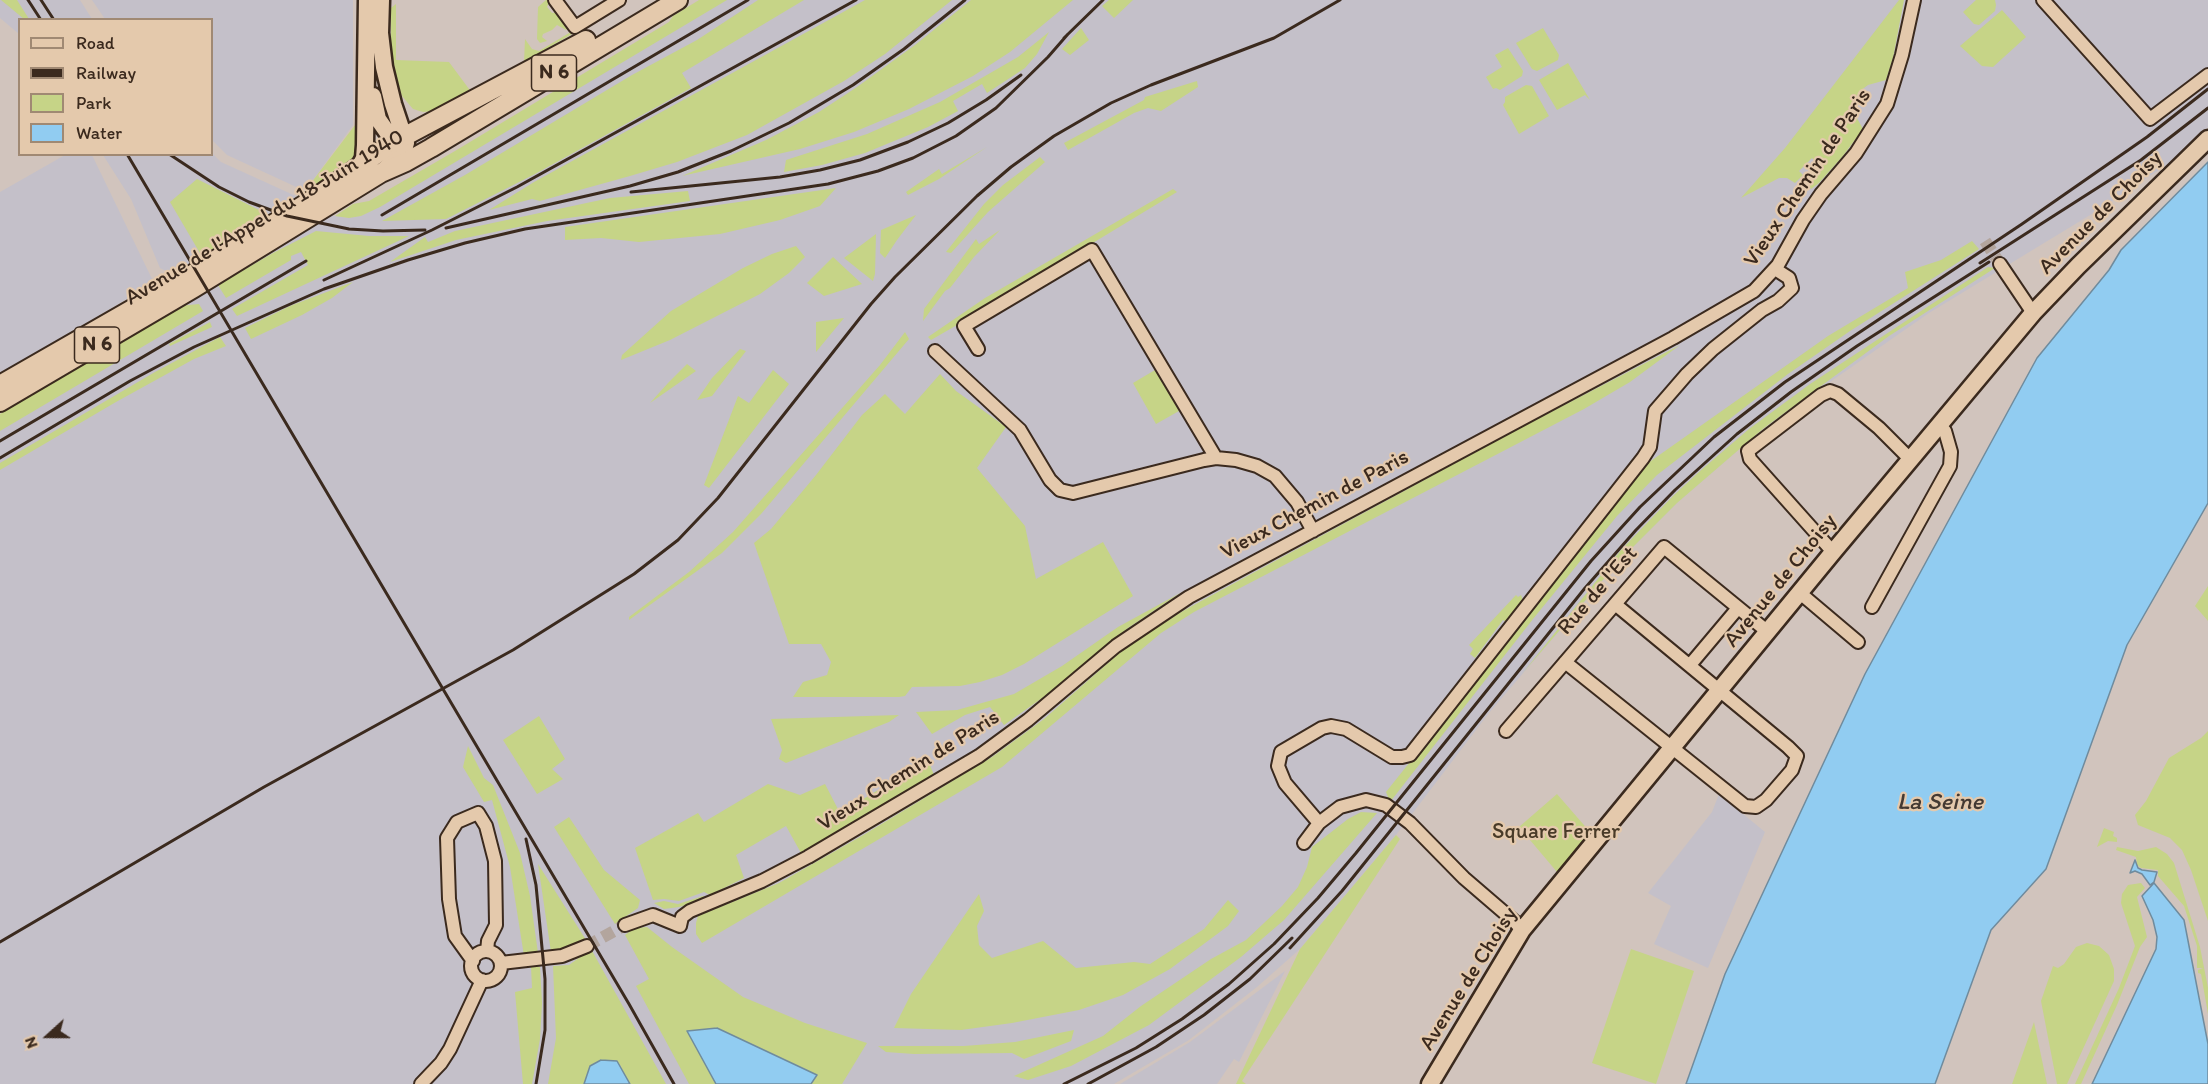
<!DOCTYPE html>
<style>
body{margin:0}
#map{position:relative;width:2208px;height:1084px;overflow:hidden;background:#d1c4bd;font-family:Itim,sans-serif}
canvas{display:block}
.legend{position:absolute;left:18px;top:18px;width:195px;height:138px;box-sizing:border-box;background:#e4c9ac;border:2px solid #a08973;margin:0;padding:8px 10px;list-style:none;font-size:18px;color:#3b2a1e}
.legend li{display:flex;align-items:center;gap:12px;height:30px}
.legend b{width:30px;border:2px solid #a08973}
.north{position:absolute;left:18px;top:1006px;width:60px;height:60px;-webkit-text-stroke:4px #e4c9ac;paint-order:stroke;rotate:249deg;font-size:16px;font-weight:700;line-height:24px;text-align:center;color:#3b2a1e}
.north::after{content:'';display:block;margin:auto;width:21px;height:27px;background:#3b2a1e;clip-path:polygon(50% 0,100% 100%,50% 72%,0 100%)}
</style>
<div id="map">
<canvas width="2208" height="1084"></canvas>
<ul class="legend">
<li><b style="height:8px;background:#e4c9ac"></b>Road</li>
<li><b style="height:8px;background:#3b2a1e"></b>Railway</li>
<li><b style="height:16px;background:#c6d487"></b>Park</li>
<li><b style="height:16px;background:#91ccf1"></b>Water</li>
</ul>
<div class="north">N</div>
</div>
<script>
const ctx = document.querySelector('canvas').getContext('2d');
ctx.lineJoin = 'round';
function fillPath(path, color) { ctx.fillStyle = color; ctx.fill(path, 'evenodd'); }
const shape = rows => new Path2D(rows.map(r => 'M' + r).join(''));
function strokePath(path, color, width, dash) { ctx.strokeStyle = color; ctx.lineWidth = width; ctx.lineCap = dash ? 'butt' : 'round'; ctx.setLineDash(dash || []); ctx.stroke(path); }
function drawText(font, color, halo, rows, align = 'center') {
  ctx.font = font + ' Itim,sans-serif'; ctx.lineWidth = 4.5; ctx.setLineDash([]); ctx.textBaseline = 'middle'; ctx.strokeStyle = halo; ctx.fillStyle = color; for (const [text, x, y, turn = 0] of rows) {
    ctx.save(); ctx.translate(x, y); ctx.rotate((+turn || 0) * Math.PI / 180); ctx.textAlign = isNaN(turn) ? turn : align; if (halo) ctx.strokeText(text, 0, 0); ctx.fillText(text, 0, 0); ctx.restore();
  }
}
const built = shape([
 [0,0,80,0,92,19,20,20,19,34,0,18],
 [92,0,353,0,353,125,305,191,227,155,212,140,212,20,105,19],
 [718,0,2208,0,2208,127,2174,160,2100,209,1929,313,1764,428,1677,503,1621,559,1489,713,1396,835,1300,949,1257,987,1189,1040,1114,1084,0,1084,0,421,190,309,170,273,160,268,131,199,103,155,212,153,221,162,298,197,293,199,321,214,349,218],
 [65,155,92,155,154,283,0,374,0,192],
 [1719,794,1765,832,1708,968,1654,944,1671,906,1648,893,1712,812],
 [1285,971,1239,1062,1234,1059,1217,1084,1120,1084,1190,1042]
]);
const green = shape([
 [1,0,17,0,29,19,24,19],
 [546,0,550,0,547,7,552,13,559,12,569,27,566,30,557,25,552,30,543,34,542,37,547,41,540,43,537,39,538,7],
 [699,0,727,0,380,207,361,216,349,218,335,216,353,204,369,201,455,151,669,22,673,16],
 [758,0,804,0,682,73,691,88,535,174,446,219,382,221,465,175,632,75,697,40],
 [865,0,952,0,885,54,844,81,747,135,677,162,630,176,540,201,532,199,489,210,534,182],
 [971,0,1073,0,1010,52,973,76,909,109,854,132,800,149,682,176,766,140,819,112,857,87,915,45],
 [1109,0,1133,0,1114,18,1102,6],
 [1899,0,1904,0,1893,58,1886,80,1868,85,1860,91,1855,99,1853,111,1863,129,1843,156,1819,183,1811,189,1803,180,1817,164,1812,158,1799,171,1803,175,1795,183,1787,178,1779,178,1741,198,1785,148],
 [1976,0,1995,0,1996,5,1995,11,1979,25,1974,24,1963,12],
 [396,4,396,60,449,62,472,93,436,111,423,112,413,109,402,96,397,85,391,46,391,8],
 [2002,10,2026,37,1993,67,1982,66,1960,46],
 [1081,28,1089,40,1070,55,1062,49],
 [1543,28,1559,55,1558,60,1537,71,1532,69,1516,43],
 [574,30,577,31,524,62,525,39,532,49,539,51],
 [1049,32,1037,54,1025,68,987,93,982,84,953,101,958,111,928,127,865,153,822,165,784,172,786,160,867,134,940,102,1018,57],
 [1508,48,1523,71,1522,76,1500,90,1496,88,1493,89,1486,77,1502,67,1495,55],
 [1568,63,1590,100,1585,95,1557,110,1539,80],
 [1197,81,1198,87,1161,111,1148,108,1134,113,1068,150,1064,143,1144,100,1145,97],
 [1526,85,1532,86,1549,116,1519,134,1503,105,1505,102,1505,97],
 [355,125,355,155,353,163,297,203,292,200,305,191],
 [987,147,939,179,908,195,906,192,939,169,942,174],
 [1040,157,1045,162,988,212,951,253,946,252,984,204,1003,185],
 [197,179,271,216,204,260,170,202],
 [836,188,820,206,780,220,720,234,639,242,601,238,565,240,565,227],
 [1173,189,1177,192,964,321,931,340,928,337,985,298],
 [688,191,690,201,547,221,456,240,390,262,425,237,428,242,455,231,610,198],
 [916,215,897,240,885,258,880,253,881,230],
 [1000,230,974,257,950,288,945,291,923,321,924,309,976,239,979,244],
 [316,231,369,236,409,236,237,316,232,309,308,265,301,252,291,256,291,260,226,298,218,285,273,253],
 [876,234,875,274,873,281,844,258],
 [1972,241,1979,249,1850,331,1788,374,1657,475,1617,516,1533,619,1390,802,1386,792,1648,463,1828,336,1908,288,1905,272,1941,260],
 [796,246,805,257,789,273,760,294,670,340,621,360,622,355,671,311,743,268,772,254],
 [833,257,862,284,824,296,807,283],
 [1988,267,1995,268,1889,336,1764,428,1677,503,1621,559,1522,674,1621,550,1673,496,1700,471,1749,429,1810,384],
 [353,282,332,298,302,315,251,339,245,328,290,306],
 [199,304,203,311,0,431,0,414,179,306],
 [844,318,816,352,816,322],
 [210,322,212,327,170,346,169,344],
 [905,332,909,339,761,514,722,553,629,620,629,617,689,572,733,532,880,365],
 [220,337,226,346,194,359,116,402,0,470,0,463,155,372],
 [1680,345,1630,382,1584,409,1194,612,1161,633,1002,767,702,943,696,934,696,923,698,916,779,883,865,834,992,757,1044,719,1124,649,1181,612,1522,427],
 [740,349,746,351,712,396,697,400,712,378],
 [687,364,696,371,650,403,668,383],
 [773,370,789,384,709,488,704,485,738,396,749,403],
 [1155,370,1179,411,1156,424,1133,383],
 [940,374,956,391,1006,427,977,468,1025,526,1036,579,1103,542,1133,596,1024,664,1002,675,980,682,960,686,912,687,905,696,899,697,793,697,803,682,827,675,831,662,821,644,789,644,754,543,771,529,816,475,862,415,885,394,905,414],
 [2208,586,2208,621,2195,606],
 [1182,592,1128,628,1045,696,1004,725,990,707,965,715,932,734,916,712,957,710,1014,694,1062,666,1118,627],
 [1516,595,1518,597,1521,595,1524,603,1508,623,1503,620,1475,658,1470,654,1473,649,1469,645],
 [899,715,889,722,786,763,779,759,782,750,771,719],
 [539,716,565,759,552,769,563,779,537,794,503,740],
 [2208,731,2208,921,2191,870,2182,850,2170,838,2138,825,2135,815,2146,801,2169,758,2201,738],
 [468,746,484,778,493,785,520,853,530,896,538,953,524,956,510,867,492,800,484,802,463,767],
 [928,760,934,775,801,853,786,826,736,855,744,878,710,895,704,892,679,901,664,899,653,900,635,848,698,813,704,822,768,784,800,795,825,784,840,813],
 [1557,794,1590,832,1557,872,1519,827],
 [1361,812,1377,813,1284,920,1241,957,1149,1025,1071,1066,1028,1080,1014,1076,1103,1036,1141,1006,1211,959,1246,940,1282,906,1298,887,1307,867,1312,847,1348,819],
 [569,817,604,870,640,900,638,908,615,924,554,827],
 [2104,828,2114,832,2113,836,2117,838,2117,842,2108,841,2097,847],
 [1396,835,1400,839,1242,1081,1246,1084,1236,1084,1300,949],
 [2117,847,2138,851,2156,847,2167,854,2174,863,2200,947,2208,988,2208,1014,2201,974,2198,973,2198,970,2203,968,2197,968,2197,946,2184,906,2158,876,2158,870,2141,868,2137,865,2136,857,2116,850],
 [538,864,586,940,551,952],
 [2141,883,2145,888,2137,897,2147,937,2140,947,2117,1005,2081,1084,2075,1084,2119,988,2135,946,2121,903,2122,894,2128,885],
 [979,894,984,911,977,926,979,945,992,958,1043,941,1076,968,1134,962,1150,964,1204,929,1228,900,1239,911,1228,926,1170,969,1123,995,1079,1010,1012,1023,961,1030,894,1028,911,994],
 [703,896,707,898,679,907,664,909,654,903,664,901,678,904],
 [647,927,672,947,743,997,805,1023,867,1043,842,1084,811,1084,816,1075,717,1028,688,1032,716,1084,689,1084,636,986,649,979,625,935,634,928],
 [2087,943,2099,946,2109,955,2114,969,2114,981,2067,1084,2057,1084,2041,1001,2053,966,2058,968,2064,964,2076,947],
 [591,949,666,1084,630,1084,620,1065,614,1060,601,1060,590,1066,585,1084,548,1084,556,1038,553,966,569,965],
 [1631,949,1694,971,1656,1084,1592,1063],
 [531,967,540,967,542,1003,540,1039,532,1084,523,1084,515,992,532,988],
 [2034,1022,2047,1084,2012,1084],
 [1074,1030,1071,1041,1024,1059,1012,1053,914,1054,886,1052,878,1046,964,1046,1015,1042]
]);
const water = shape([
 [2208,162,2208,503,2127,645,2046,869,1991,930,1935,1084,1686,1084,1725,974,1865,674,2037,358,2109,270,2121,250,2208,162],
 [2135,860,2138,868,2142,870,2157,872,2154,882,2150,885,2142,874,2135,871,2130,873,2135,860],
 [2154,883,2184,920,2208,1044,2208,1084,2092,1084,2156,949,2157,937,2153,920,2142,896,2154,883],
 [717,1028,817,1075,811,1084,716,1084,687,1031,717,1028],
 [601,1060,617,1061,630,1084,584,1084,590,1066,601,1060]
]);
const streetTunnel = shape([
 [1985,241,2000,264],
 [587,946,625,925]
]);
const street = shape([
 [555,0,575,27,619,0],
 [2043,0,2150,119,2208,75],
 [2000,264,2033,313],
 [978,349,964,326,1092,250,1216,458],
 [935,351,1020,430,1050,480,1060,490,1073,493,1204,460,1216,458,1236,460,1257,466,1275,476,1297,502,1313,531],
 [1833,552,1750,459,1748,451,1821,395,1830,391,1838,394,1879,428,1910,459],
 [1800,593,1858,642],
 [1872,607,1950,466,1951,452,1945,431,1938,426],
 [1565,662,1745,806,1756,807,1766,800,1792,770,1797,756,1788,747,1615,604],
 [1690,665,1738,608],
 [1506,731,1664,547,1768,632],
 [1319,823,1285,783,1278,766,1281,752,1322,728,1331,726,1346,729,1392,757,1402,757,1410,755,1643,458,1650,447,1655,411,1687,374,1713,349,1762,310,1778,301,1792,288,1789,278,1775,269],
 [1304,843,1319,823,1340,807,1366,800,1386,805,1410,823,1464,878,1514,921,1522,930],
 [625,925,653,915,680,926,682,917,690,911,762,881,808,857,979,756,1028,720,1116,646,1189,597,1673,338,1754,291,1778,265,1803,220,1821,194,1856,153,1887,104,1902,55,1914,0],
 '471 966a15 15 0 1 1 30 0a15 15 0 1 1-30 0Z',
 [473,961,455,936,449,899,447,838,457,822,478,813,486,826,495,861,496,925,488,941,487,951],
 [501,963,562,956,587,946],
 [421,1084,441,1063,450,1049,482,980]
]);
const secondary = shape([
 [381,0,380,33,384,67,393,104,406,143,402,153,384,170],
 [373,96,378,119,394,142,405,147],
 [359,168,364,158,365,145,367,0],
 [1430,1084,1522,930,1833,552,2033,313,2078,266,2208,139]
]);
const primary = shape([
 [0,385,188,277,315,198,394,142,586,40],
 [0,402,194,288,381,173,406,162,431,148,678,0]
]);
const rail = shape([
 [28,0,41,20],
 [41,0,54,20],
 [1064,38,1103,0],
 [127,154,629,1004,674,1084],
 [169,154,219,187,249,202,287,216,349,229,383,231,425,230],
 [631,192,780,177,820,170,860,160,908,142,948,123,986,100,1021,75],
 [382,215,748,0],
 [446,228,630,186,678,172,731,151,789,123,853,85,904,49,965,0],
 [1980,263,2141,160,2208,108],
 [324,280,432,230,517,187,856,0],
 [0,441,306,261],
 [0,458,130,381,194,347,324,289,408,260,465,243,525,229,828,184,878,171,913,158,956,136,996,108,1048,57,1068,34],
 [526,839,536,885,545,979,545,1030,536,1084],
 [0,942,264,787,513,650,634,574,678,540,718,498,871,304,895,277,977,196,1011,167,1054,136,1111,103,1151,85,1274,38,1340,0],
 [1290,948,1342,891,1585,588,1636,530,1675,490,1737,434,1791,392,1857,346,1989,262],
 [1064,1084,1136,1048,1182,1019,1229,984,1274,944,1318,898,1356,853,1591,561,1640,507,1714,437,1785,382,2022,224,2147,137,2208,89],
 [1088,1084,1156,1047,1204,1015,1250,979,1292,938]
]);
const shields = [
 [554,73,45],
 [97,345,45]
];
const shieldNames = [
 ["N 6",554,73],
 ["N 6",97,345]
];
const streetNames = [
 ["Vieux Chemin de Paris",1808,178,-56],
 ["Avenue de Choisy",2101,213,-45],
 ["Avenue de l'Appel du 18 Juin 1940",265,218,-31],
 ["Vieux Chemin de Paris",1315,505,-28],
 ["Avenue de Choisy",1781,581,-51],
 ["Rue de l'Est",1598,591,-49],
 ["Vieux Chemin de Paris",909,771,-32],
 ["Avenue de Choisy",1469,979,-58]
];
const parkNames = [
 ["Square Ferrer",1556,832]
];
const waterNames = [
 ["La Seine",1940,803]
];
fillPath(built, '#c4c0c9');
fillPath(green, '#c6d487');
fillPath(water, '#91ccf1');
strokePath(water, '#6f8b9d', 1.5);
strokePath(streetTunnel, '#b3a59d', 12, [12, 6]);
strokePath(street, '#3b2a1e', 16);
strokePath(secondary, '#3b2a1e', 21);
strokePath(primary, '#3b2a1e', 22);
strokePath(street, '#e4c9ac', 12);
strokePath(secondary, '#e4c9ac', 16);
strokePath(primary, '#e4c9ac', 18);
strokePath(rail, '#3b2a1e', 3);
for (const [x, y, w] of shields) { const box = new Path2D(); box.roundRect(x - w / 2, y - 18, w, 36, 4.5); ctx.fillStyle = '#e4c9ac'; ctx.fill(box); strokePath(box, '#3b2a1e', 1.5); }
drawText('bold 21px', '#3b2a1e', null, shieldNames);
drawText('22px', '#3b2a1e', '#e4c9ac', streetNames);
drawText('22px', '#493b28', '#e4c9ac', parkNames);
drawText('italic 24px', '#443a33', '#e4c9ac', waterNames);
</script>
